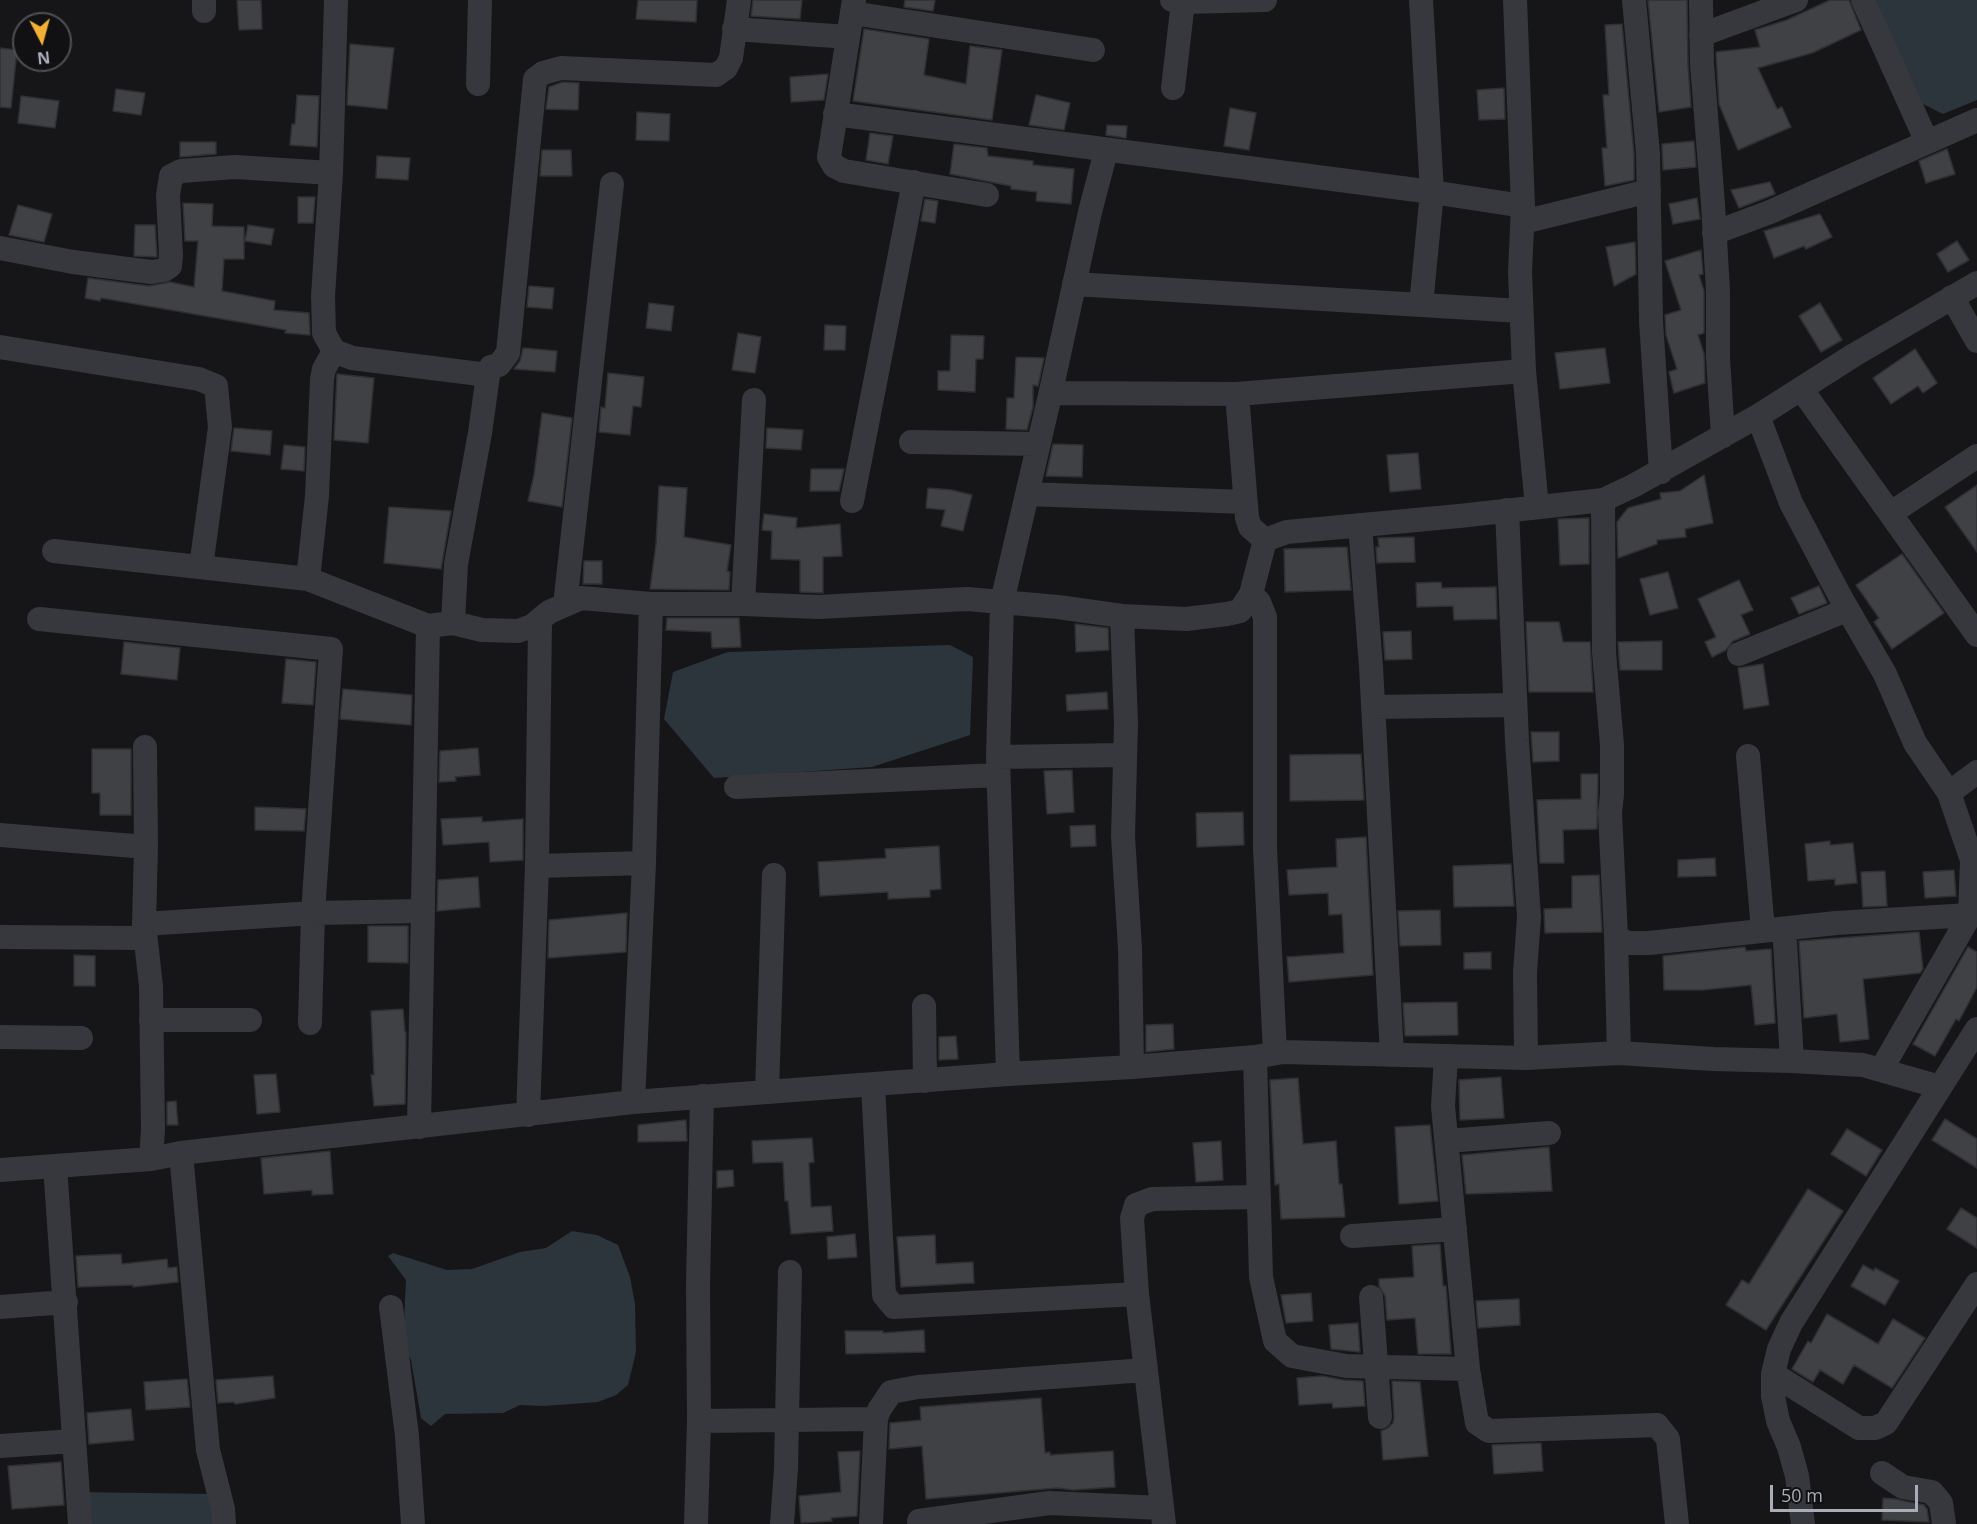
<!DOCTYPE html>
<style>
body{margin:0}
#map{position:relative;width:1977px;height:1524px;overflow:hidden;background:#161618;font-family:"Open Sans",sans-serif}
canvas{display:block}
.north{position:absolute;left:12px;top:12px;width:60px;height:60px;box-sizing:border-box;background:#111113;border:2px solid #4d4f55;border-radius:50%;rotate:174deg;font-size:16px;font-weight:700;line-height:24px;text-align:center;color:#a8adb8}
.north::after{content:'';display:block;margin:auto;width:21px;height:27px;background:#f2b134;clip-path:polygon(50% 0,100% 100%,50% 72%,0 100%)}
.scale{position:absolute;left:1770px;top:1485px;width:148px;height:27px;box-sizing:border-box;border:3px solid #a8adb8;border-top:0;padding-left:8px;font-size:18px;line-height:21px;white-space:nowrap;color:#a8adb8;-webkit-text-stroke:4px #111113;paint-order:stroke}
</style>
<div id="map">
<canvas width="1977" height="1524"></canvas>
<div class="north">N</div>
<div class="scale">50 m</div>
</div>
<script>
const ctx = document.querySelector('canvas').getContext('2d');
ctx.lineJoin = 'round';
function fillPath(path, color) { ctx.fillStyle = color; ctx.fill(path, 'evenodd'); }
const shape = rows => new Path2D(rows.map(r => 'M' + r).join(''));
function strokePath(path, color, width, dash) { ctx.strokeStyle = color; ctx.lineWidth = width; ctx.lineCap = dash ? 'butt' : 'round'; ctx.setLineDash(dash || []); ctx.stroke(path); }
const water = shape([
 [1876,0,1977,0,1977,100,1943,114,1919,102],
 [950,645,973,657,970,735,872,767,714,778,664,719,673,672,728,652],
 [572,1231,597,1235,618,1245,630,1277,635,1304,636,1352,628,1385,616,1395,598,1402,544,1406,520,1405,503,1413,445,1414,431,1426,421,1418,411,1360,403,1345,406,1280,388,1256,393,1253,447,1270,472,1269,520,1252,546,1248],
 [77,1492,212,1494,217,1524,79,1524]
]);
const building = shape([
 [237,0,261,0,262,29,239,30,237,0],
 [638,0,697,0,696,22,636,19,638,0],
 [753,0,802,0,800,19,751,16,753,0],
 [905,0,935,0,933,11,904,7,905,0],
 [1648,0,1687,0,1688,65,1691,107,1659,112,1648,0],
 [1830,0,1849,0,1861,30,1812,53,1758,68,1777,109,1782,107,1791,127,1738,150,1719,104,1716,52,1760,47,1755,30,1787,20,1830,0],
 [1622,24,1634,154,1634,180,1605,186,1602,148,1607,148,1603,95,1609,95,1605,25,1622,24],
 [864,29,929,39,924,75,966,84,970,46,1002,50,992,120,853,101,864,29],
 [350,44,394,48,387,109,347,105,350,44],
 [0,48,17,50,11,108,0,107,0,48],
 [828,74,824,100,791,102,790,77,828,74],
 [563,82,579,83,578,110,546,109,549,87,563,82],
 [1504,88,1505,119,1479,120,1477,90,1504,88],
 [116,89,145,93,141,115,113,111,116,89],
 [297,95,319,96,317,147,290,145,292,124,295,124,297,95],
 [1036,95,1070,103,1064,130,1029,125,1036,95],
 [21,96,59,101,55,128,18,123,21,96],
 [1230,108,1256,113,1249,150,1224,146,1230,108],
 [637,112,670,114,669,141,636,140,637,112],
 [1107,125,1127,126,1126,138,1106,135,1107,125],
 [870,133,893,136,888,164,866,160,870,133],
 [1694,141,1696,167,1663,170,1662,144,1694,141],
 [180,142,216,142,216,154,180,157,180,142],
 [954,144,987,148,988,156,1033,161,1033,165,1074,169,1071,204,1036,201,1037,192,1011,189,1011,186,950,174,954,144],
 [1947,149,1955,174,1926,183,1919,161,1947,149],
 [542,150,571,150,572,176,540,176,542,150],
 [377,156,410,158,408,180,376,178,377,156],
 [1770,182,1775,194,1739,208,1731,190,1770,182],
 [298,197,315,197,313,223,298,223,298,197],
 [1697,198,1700,219,1673,224,1669,204,1697,198],
 [925,199,938,201,935,223,921,221,925,199],
 [183,203,213,204,212,226,244,227,244,259,224,259,222,291,275,301,274,310,309,313,310,335,285,333,286,330,101,298,100,301,85,298,88,278,149,286,170,282,194,287,198,241,185,241,183,203],
 [18,205,52,214,44,242,9,235,18,205],
 [1820,214,1832,237,1806,249,1804,246,1774,258,1764,231,1820,214],
 [135,225,155,225,157,257,134,256,135,225],
 [248,225,274,229,271,245,245,241,248,225],
 [1957,241,1969,260,1948,272,1937,254,1957,241],
 [1635,242,1636,274,1614,286,1606,247,1635,242],
 [1701,250,1703,274,1699,275,1704,291,1704,333,1698,335,1704,354,1705,383,1674,393,1669,372,1677,369,1666,335,1665,315,1681,310,1665,261,1701,250],
 [529,286,554,288,552,309,527,307,529,286],
 [649,303,674,306,671,331,646,328,649,303],
 [1820,303,1842,340,1821,352,1799,316,1820,303],
 [825,325,846,326,845,350,824,350,825,325],
 [738,333,761,337,755,373,732,370,738,333],
 [951,335,984,336,983,359,976,359,975,392,938,390,938,371,950,371,951,335],
 [523,348,557,351,555,372,514,369,520,361,523,348],
 [1605,348,1610,383,1560,389,1555,353,1605,348],
 [1915,349,1937,383,1923,393,1918,386,1891,404,1873,378,1915,349],
 [1016,357,1044,358,1038,386,1033,385,1033,407,1027,430,1006,429,1007,398,1014,398,1016,357],
 [608,373,644,377,641,407,633,406,630,435,599,432,601,407,605,408,608,373],
 [337,374,374,378,368,443,334,440,337,374],
 [542,413,572,418,562,507,528,501,534,475,542,413],
 [234,428,272,431,270,455,231,451,234,428],
 [767,428,803,430,801,450,766,448,767,428],
 [1053,444,1083,445,1082,477,1046,476,1053,444],
 [284,445,305,447,304,471,281,469,284,445],
 [1418,453,1421,489,1390,492,1387,455,1418,453],
 [811,469,844,469,839,491,810,491,811,469],
 [1704,475,1713,523,1685,529,1686,537,1657,540,1657,544,1618,558,1617,522,1628,508,1661,499,1660,493,1680,491,1704,475],
 [1977,485,1977,552,1945,507,1977,485],
 [659,486,687,488,684,537,731,545,727,571,730,572,729,590,650,589,656,544,659,486],
 [928,488,952,490,972,495,963,531,941,526,945,510,926,508,928,488],
 [389,507,451,511,441,569,384,563,389,507],
 [764,514,797,518,796,528,840,524,842,556,823,557,823,593,800,592,800,560,771,559,772,531,762,530,764,514],
 [1589,518,1589,564,1560,565,1558,519,1589,518],
 [1414,537,1415,562,1377,563,1376,547,1379,547,1378,538,1414,537],
 [1347,547,1351,590,1285,592,1284,549,1347,547],
 [1902,554,1944,613,1892,649,1874,622,1879,618,1856,585,1902,554],
 [584,561,602,561,602,584,583,584,584,561],
 [1668,572,1678,608,1650,615,1640,579,1668,572],
 [1739,580,1753,610,1741,615,1750,634,1733,641,1726,650,1712,657,1705,642,1716,637,1698,599,1739,580],
 [1441,582,1442,588,1496,587,1497,619,1454,620,1453,606,1417,607,1416,583,1441,582],
 [1819,586,1827,603,1799,614,1791,598,1819,586],
 [667,618,739,618,741,647,712,648,711,632,666,630,667,618],
 [1526,622,1559,622,1563,642,1590,642,1593,692,1529,692,1526,622],
 [1075,624,1108,628,1109,650,1076,652,1075,624],
 [1411,631,1412,659,1385,660,1383,632,1411,631],
 [1662,641,1662,670,1620,670,1618,642,1662,641],
 [124,642,180,648,177,680,121,674,124,642],
 [286,659,316,662,313,705,282,703,286,659],
 [1763,664,1769,705,1744,709,1738,668,1763,664],
 [343,689,412,695,411,725,340,719,343,689],
 [1107,692,1108,709,1067,711,1066,695,1107,692],
 [1531,732,1559,732,1559,761,1533,762,1531,732],
 [478,748,480,775,455,777,456,781,439,782,440,751,478,748],
 [92,749,131,749,131,815,100,815,100,793,92,793,92,749],
 [1361,754,1364,800,1290,801,1290,755,1361,754],
 [1072,770,1074,812,1047,814,1044,771,1072,770],
 [1581,774,1598,774,1597,829,1563,830,1564,863,1540,863,1537,800,1581,799,1581,774],
 [255,807,306,809,304,831,255,830,255,807],
 [1243,812,1244,845,1197,847,1196,813,1243,812],
 [482,817,482,822,523,819,523,860,490,862,489,842,443,845,441,819,482,817],
 [1095,825,1096,846,1071,847,1070,826,1095,825],
 [1366,837,1373,975,1289,982,1287,957,1344,953,1342,914,1329,915,1328,893,1289,895,1287,870,1337,867,1336,839,1366,837],
 [1830,841,1830,845,1853,843,1857,883,1835,885,1835,879,1808,881,1805,844,1830,841],
 [939,846,941,889,930,890,930,897,888,899,888,892,820,896,818,862,886,858,885,849,939,846],
 [1715,858,1716,876,1678,877,1678,860,1715,858],
 [1511,864,1514,906,1454,907,1453,866,1511,864],
 [1954,870,1956,896,1925,898,1923,872,1954,870],
 [1885,871,1887,906,1863,907,1861,872,1885,871],
 [1599,875,1602,932,1545,933,1544,909,1572,908,1572,876,1599,875],
 [478,877,480,907,437,911,438,880,478,877],
 [1440,910,1441,945,1400,946,1398,911,1440,910],
 [627,913,626,952,548,958,549,920,627,913],
 [368,926,408,926,408,963,368,962,368,926],
 [1919,932,1923,969,1920,973,1863,979,1869,1039,1840,1042,1837,1014,1804,1018,1799,941,1919,932],
 [1745,947,1746,951,1771,949,1775,1023,1755,1025,1751,985,1703,990,1664,990,1663,956,1745,947],
 [1968,947,1977,952,1977,987,1959,1021,1956,1019,1935,1056,1913,1044,1968,947],
 [1491,952,1491,969,1464,969,1464,953,1491,952],
 [74,955,95,956,95,986,74,986,74,955],
 [1457,1002,1458,1035,1405,1036,1403,1003,1457,1002],
 [403,1009,405,1032,406,1032,405,1104,374,1106,371,1075,374,1075,371,1011,403,1009],
 [1173,1024,1174,1049,1146,1052,1146,1025,1173,1024],
 [956,1036,958,1059,939,1060,939,1037,956,1036],
 [276,1074,280,1112,257,1114,254,1075,276,1074],
 [1501,1077,1504,1118,1460,1120,1459,1080,1501,1077],
 [1298,1078,1303,1144,1336,1141,1339,1184,1342,1184,1345,1217,1281,1219,1279,1184,1275,1185,1270,1080,1298,1078],
 [176,1101,178,1125,167,1125,167,1102,176,1101],
 [1945,1119,1977,1139,1977,1168,1932,1140,1945,1119],
 [686,1120,687,1141,638,1142,638,1125,686,1120],
 [1430,1125,1438,1201,1399,1204,1395,1127,1430,1125],
 [1847,1129,1882,1150,1866,1176,1831,1154,1847,1129],
 [812,1138,814,1162,809,1163,811,1207,831,1206,833,1231,791,1234,788,1201,785,1201,783,1162,753,1163,752,1141,812,1138],
 [1221,1141,1223,1180,1196,1182,1193,1143,1221,1141],
 [1549,1147,1552,1191,1466,1194,1462,1155,1549,1147],
 [330,1151,333,1194,312,1195,312,1190,264,1194,261,1158,330,1151],
 [733,1170,734,1186,717,1188,717,1171,733,1170],
 [1808,1189,1843,1211,1766,1330,1726,1305,1742,1280,1749,1284,1808,1189],
 [1961,1208,1977,1218,1977,1248,1947,1229,1961,1208],
 [855,1234,857,1257,828,1259,827,1237,855,1234],
 [935,1235,936,1264,973,1262,974,1283,901,1287,897,1237,935,1235],
 [1440,1244,1443,1286,1446,1286,1451,1354,1418,1354,1415,1318,1387,1320,1385,1296,1379,1286,1379,1279,1414,1277,1412,1246,1440,1244],
 [121,1254,122,1264,167,1259,168,1268,177,1267,178,1282,133,1287,133,1285,78,1287,76,1256,121,1254],
 [1863,1265,1874,1271,1875,1268,1899,1281,1885,1305,1851,1286,1863,1265],
 [1311,1293,1313,1321,1286,1323,1281,1295,1311,1293],
 [1519,1299,1520,1325,1478,1328,1476,1301,1519,1299],
 [1827,1314,1878,1344,1893,1319,1925,1338,1892,1388,1854,1365,1843,1384,1820,1370,1813,1382,1792,1369,1808,1341,1811,1343,1827,1314],
 [1358,1323,1360,1352,1331,1349,1329,1325,1358,1323],
 [924,1330,925,1352,846,1354,845,1331,883,1331,883,1333,924,1330],
 [273,1376,275,1398,235,1404,234,1402,218,1403,216,1380,273,1376],
 [1322,1376,1343,1380,1363,1381,1365,1406,1333,1408,1332,1403,1299,1405,1297,1378,1322,1376],
 [187,1379,190,1407,146,1410,144,1382,187,1379],
 [1392,1381,1420,1382,1428,1456,1383,1460,1381,1431,1388,1428,1393,1423,1394,1417,1392,1381],
 [1041,1398,1045,1453,1050,1452,1050,1455,1113,1451,1115,1487,1073,1490,1057,1488,926,1499,922,1446,889,1449,890,1423,921,1420,920,1407,1041,1398],
 [131,1409,134,1440,89,1444,87,1413,131,1409],
 [1541,1443,1543,1471,1494,1474,1492,1445,1541,1443],
 [860,1451,857,1516,831,1518,832,1521,801,1523,799,1496,841,1492,838,1452,860,1451],
 [61,1462,64,1505,12,1509,8,1466,61,1462],
 [1883,1498,1895,1499,1924,1505,1927,1509,1929,1522,1882,1520,1883,1498]
]);
const minor = shape([
 [336,0,331,173,323,296,324,333,334,351,352,358,488,375,491,367,499,365,508,353,535,79,543,73,561,68,716,75,726,68,731,58,739,0],
 [854,0,829,157,834,166,844,171,987,195],
 [1172,0,1183,2,1265,0],
 [1515,0,1523,206,1520,272,1524,371,1537,507],
 [1634,0,1648,153,1651,321,1661,472],
 [1701,0,1702,64,1713,204,1718,291,1718,358,1723,436],
 [1863,0,1927,142],
 [204,11,204,0],
 [852,13,1093,50],
 [734,29,848,37],
 [1701,35,1796,0],
 [478,84,480,0],
 [1173,88,1183,2],
 [835,114,1432,192,1523,206],
 [1523,222,1649,191],
 [1714,233,1770,212,1977,120],
 [0,248,73,262,151,272,164,270,170,266,171,255,168,195,171,176,181,171,235,167,331,173],
 [1074,284,1521,311],
 [1952,297,1977,341],
 [1421,305,1432,192,1421,0],
 [0,347,199,379,216,386,220,427,201,567],
 [1802,390,1977,635],
 [1051,391,1059,393,1237,394,1524,371],
 [1237,394,1247,518,1250,527,1265,540],
 [1758,416,1791,503,1841,598,1885,674,1915,743,1949,793],
 [911,442,1038,444],
 [1027,494,1245,502],
 [1603,500,1604,652,1612,745,1612,794,1610,813,1616,936,1627,943,1649,943,1836,923,1970,915],
 [852,501,914,182],
 [1507,510,1517,741,1529,917,1525,972,1526,1058],
 [1891,513,1977,456],
 [1360,525,1371,667,1392,1055],
 [54,551,308,579,428,626,453,623,482,630,518,631,532,626,549,612,581,598,651,604,743,604,819,607,967,599,1058,607,1122,616,1186,619,1227,614,1240,611,1251,594,1265,540,1287,532,1459,516,1603,500,1633,486,1758,416,1854,355,1977,283],
 [308,579,317,496,322,379,324,369,334,351],
 [1251,594,1259,602,1265,617,1265,848,1275,1053],
 [743,604,754,400],
 [565,605,612,184],
 [1122,616,1126,724,1123,836,1130,948,1132,1067],
 [39,619,331,649,313,913,310,1023],
 [453,623,456,564,480,433,488,375],
 [1739,654,1847,610],
 [1373,707,1515,705],
 [145,747,146,847,144,924,151,986,153,1129,151,1159],
 [1748,756,1763,930],
 [998,757,1124,755],
 [736,787,998,775],
 [0,835,146,847],
 [537,866,644,863],
 [144,924,313,913,423,911],
 [1616,936,1619,1053],
 [0,937,145,938],
 [1785,942,1792,1061],
 [924,1006,925,1081],
 [151,1020,250,1020],
 [0,1037,81,1038],
 [1446,1056,1443,1106,1468,1369,1477,1423,1489,1431,1657,1425,1668,1439,1677,1524],
 [1255,1057,1261,1277,1275,1341,1292,1356,1346,1366,1468,1369],
 [1881,1070,1970,915,1972,860,1949,793,1977,772],
 [1008,1074,998,757,1002,602,1051,391,1090,212,1106,151],
 [873,1085,884,1295,894,1307,1137,1294],
 [767,1092,774,875],
 [633,1102,644,863,651,604],
 [528,1115,537,866,540,620],
 [419,1127,428,626],
 [1447,1141,1549,1133],
 [181,1153,208,1450,223,1509,224,1524],
 [55,1166,80,1524],
 [0,1170,151,1159,181,1153,633,1102,1008,1074,1132,1067,1255,1057,1283,1052,1526,1058,1619,1053,1713,1059,1792,1061,1863,1065,1940,1087],
 [1352,1236,1455,1229],
 [1371,1297,1380,1417],
 [0,1307,66,1302],
 [391,1307,407,1436,413,1524],
 [1773,1374,1859,1428,1875,1428,1886,1423,1977,1284],
 [699,1421,876,1419],
 [0,1446,74,1441],
 [1882,1473,1903,1487,1932,1492,1941,1503,1944,1524],
 [919,1521,1049,1503,1162,1508],
 [696,1524,699,1421,698,1285,702,1096],
 [782,1524,786,1469,790,1272],
 [871,1524,876,1419,879,1410,891,1392,918,1387,1145,1370],
 [1164,1524,1137,1294,1132,1218,1136,1205,1152,1199,1259,1197],
 [1803,1524,1797,1476,1789,1447,1778,1421,1773,1396,1773,1374,1779,1349,1791,1323,1977,1029]
]);
fillPath(water, '#2c353c');
fillPath(building, '#404145');
strokePath(building, '#303034', 1.5);
strokePath(minor, '#37383d', 24);
</script>
